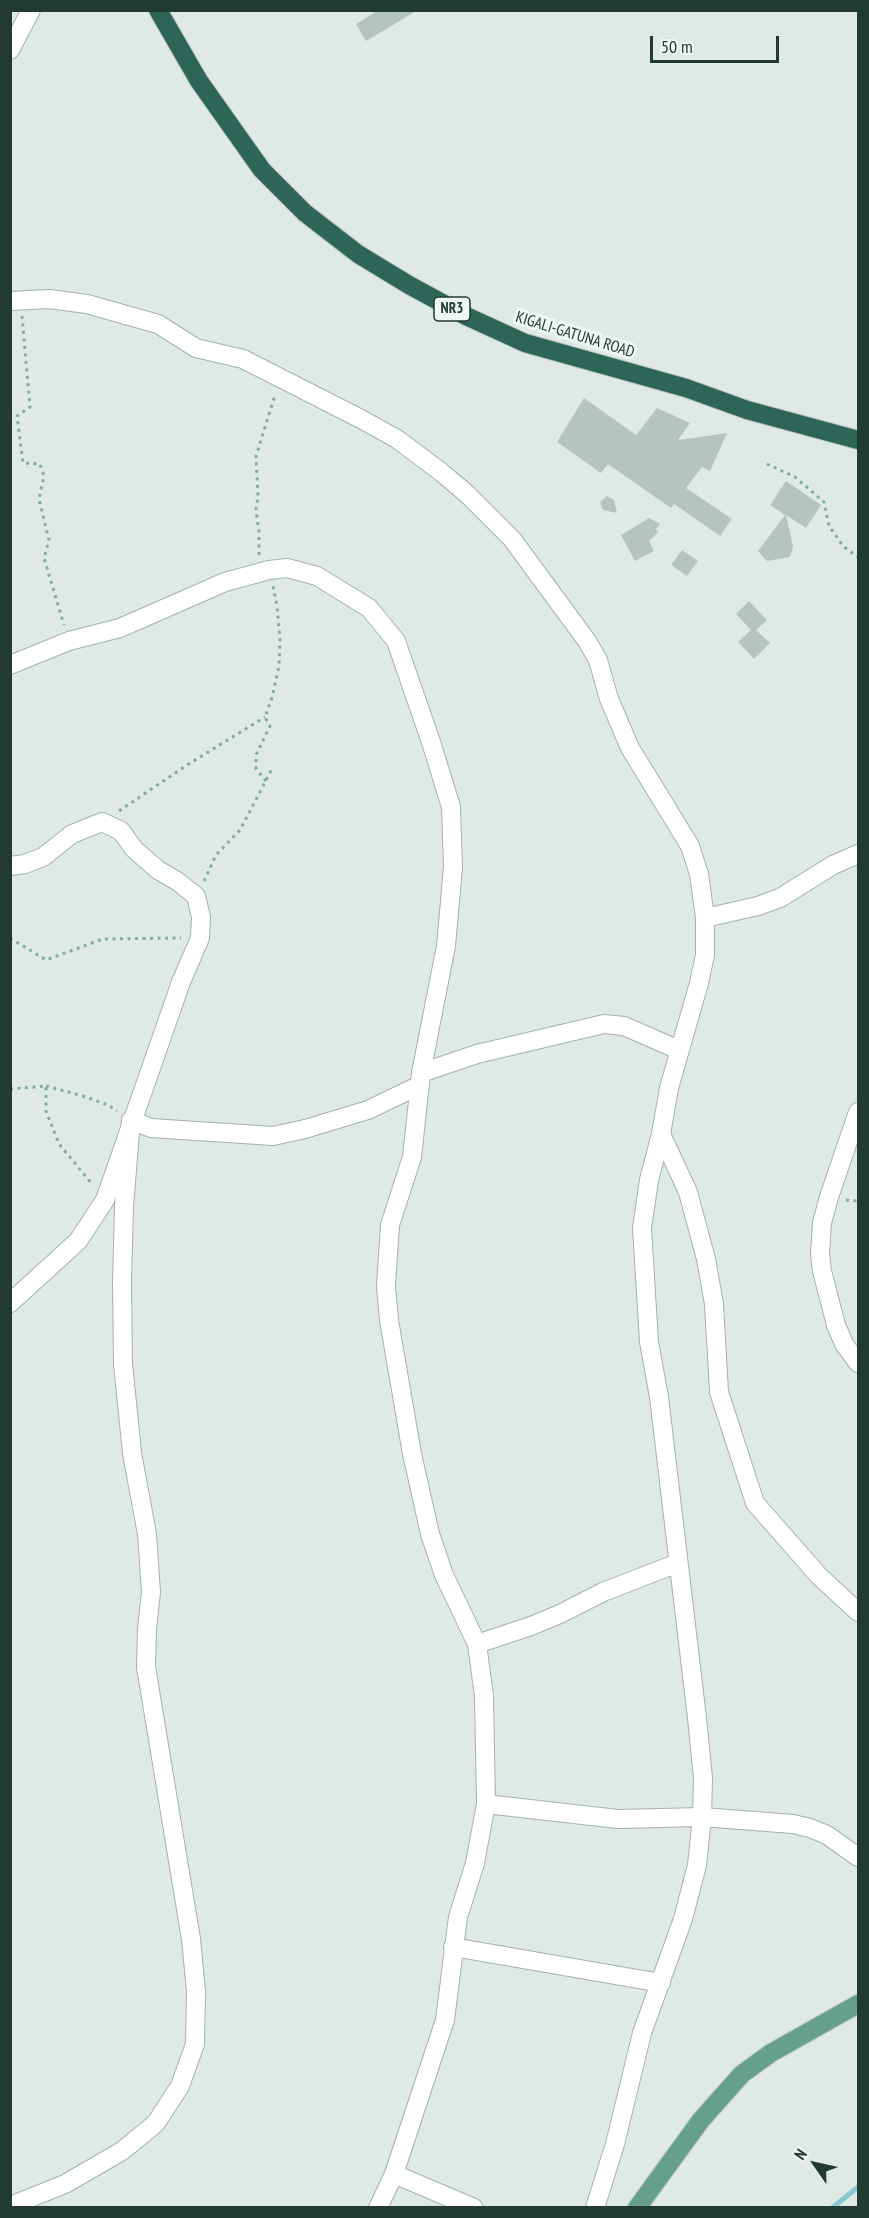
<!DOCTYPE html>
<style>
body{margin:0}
#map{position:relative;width:869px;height:2218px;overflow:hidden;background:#e0eae5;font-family:"PT Sans Narrow",sans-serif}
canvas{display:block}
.frame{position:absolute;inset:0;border:12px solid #213a32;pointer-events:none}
.north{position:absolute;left:785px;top:2134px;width:60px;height:60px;-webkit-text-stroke:4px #f0f7f3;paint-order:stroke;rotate:304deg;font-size:16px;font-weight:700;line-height:24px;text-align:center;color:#213a32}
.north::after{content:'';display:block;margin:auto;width:21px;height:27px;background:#213a32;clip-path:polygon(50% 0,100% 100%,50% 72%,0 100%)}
.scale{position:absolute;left:650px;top:36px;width:129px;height:27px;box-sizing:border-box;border:3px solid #213a32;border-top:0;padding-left:8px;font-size:18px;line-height:21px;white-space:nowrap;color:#213a32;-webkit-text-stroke:4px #f0f7f3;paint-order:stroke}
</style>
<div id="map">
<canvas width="869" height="2218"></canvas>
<div class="frame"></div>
<div class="north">N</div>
<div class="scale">50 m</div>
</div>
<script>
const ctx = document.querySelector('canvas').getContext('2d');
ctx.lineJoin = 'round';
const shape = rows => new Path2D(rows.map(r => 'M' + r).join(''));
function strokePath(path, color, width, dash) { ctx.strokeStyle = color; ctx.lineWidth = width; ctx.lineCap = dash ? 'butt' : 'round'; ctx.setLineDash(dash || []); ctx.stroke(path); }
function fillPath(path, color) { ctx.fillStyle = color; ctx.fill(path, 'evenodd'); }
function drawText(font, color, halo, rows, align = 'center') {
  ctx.font = font + ' "PT Sans Narrow",sans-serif'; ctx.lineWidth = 6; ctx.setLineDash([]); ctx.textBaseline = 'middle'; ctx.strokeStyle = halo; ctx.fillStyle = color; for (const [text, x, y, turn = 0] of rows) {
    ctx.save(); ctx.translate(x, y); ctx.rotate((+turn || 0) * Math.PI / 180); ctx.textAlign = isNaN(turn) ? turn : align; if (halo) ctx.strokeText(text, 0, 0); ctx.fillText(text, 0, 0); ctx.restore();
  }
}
const stream = shape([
 [832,2208,858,2187]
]);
const building = shape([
 [379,10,418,10,366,41,356,24],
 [584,398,636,435,657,408,690,423,678,440,727,433,710,471,702,467,686,488,732,519,720,536,674,504,671,508,608,464,601,473,557,442],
 [786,481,821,505,806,528,786,515,793,546,790,557,767,561,758,551,785,515,770,505],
 [607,496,614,500,617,513,603,510,600,502],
 [649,518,660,524,656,529,658,532,649,541,654,551,635,561,621,535],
 [682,550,698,561,687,576,671,565],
 [749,601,767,620,756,630,770,643,754,659,738,642,751,630,736,614]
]);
const path = shape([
 [22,316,30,407,17,416,23,463,40,464,44,476,39,499,49,540,44,558,64,625],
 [767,464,795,477,824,502,829,526,844,547,858,557],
 [259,555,259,532,256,510,258,496,256,456,275,395],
 [266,781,256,769,256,755,270,726,265,717,272,698,279,666,280,639,277,606,273,586],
 [119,811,187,765,265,717],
 [204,881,216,855,240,830,273,767],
 [10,938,46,960,103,939,181,938],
 [46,1086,83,1096,108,1105,117,1111],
 [10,1089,46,1086,46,1111,59,1144,92,1184],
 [846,1200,858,1201]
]);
const minor = shape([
 [10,50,31,10],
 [10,301,49,299,87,304,158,324,196,348,243,359,361,419,397,439,441,472,467,494,512,539,587,641,598,660,609,699,630,748,690,846,699,874,705,918,705,955,699,983,669,1088,661,1134,649,1180,642,1228,649,1342,659,1397,697,1718,703,1778,702,1817,697,1865,683,1919,642,2033,615,2144,595,2208],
 [10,665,69,641,120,628,225,582,269,570,287,568,317,576,369,608,396,641,431,742,451,807,453,867,446,946,421,1073,412,1157,390,1225,386,1286,389,1320,412,1454,430,1534,444,1575,477,1644,484,1696,486,1804,475,1863,458,1917,445,2020,394,2174,378,2208],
 [10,866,25,864,43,857,72,834,102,822,121,831,134,849,158,870,177,881,196,896,201,917,200,938,181,982,105,1200,78,1241,10,1303],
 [705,918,758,906,780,898,833,865,858,854],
 [421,1073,477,1054,604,1024,624,1026,679,1050],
 [858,1112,829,1197,822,1223,820,1254,822,1271,836,1325,844,1344,858,1363],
 [661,1134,688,1192,706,1259,714,1304,719,1392,755,1503,819,1576,858,1612],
 [477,1644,531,1626,560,1614,603,1592,678,1563],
 [486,1804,618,1819,702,1817,793,1824,810,1828,827,1835,858,1857],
 [453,1947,661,1983],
 [394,2174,474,2208],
 [10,2206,65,2184,122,2151,156,2123,180,2086,195,2044,196,1991,191,1939,146,1667,147,1629,151,1592,147,1534,132,1453,123,1364,122,1281,124,1207,131,1120,151,1128,273,1136,305,1129,368,1110,420,1085]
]);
const major = shape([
 [637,2208,701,2120,742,2074,771,2053,858,2004]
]);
const highway = shape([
 [158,10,199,81,262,170,305,213,358,254,409,285,466,316,525,343,686,388,747,410,858,440]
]);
const shields = [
 [452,309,36]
];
const shieldNames = [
 ["NR3",452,309]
];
const streetNames = [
 ["KIGALI-GATUNA ROAD",575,335,17]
];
strokePath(stream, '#88c9cf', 5);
fillPath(building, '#b5c5be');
strokePath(minor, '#a3b2ac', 20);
strokePath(major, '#bcc4c2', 20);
strokePath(highway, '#bcc4c2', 20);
strokePath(path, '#80ae9d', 3, [3, 4.5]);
strokePath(minor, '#fff', 18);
strokePath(major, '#65a08d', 18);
strokePath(highway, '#2d6657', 18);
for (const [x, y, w] of shields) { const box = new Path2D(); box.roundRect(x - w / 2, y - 12, w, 24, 4.5); ctx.fillStyle = '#f0f7f3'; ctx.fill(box); strokePath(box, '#213a32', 1.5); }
drawText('bold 15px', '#213a32', null, shieldNames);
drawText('16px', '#213a32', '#f0f7f3', streetNames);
</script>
